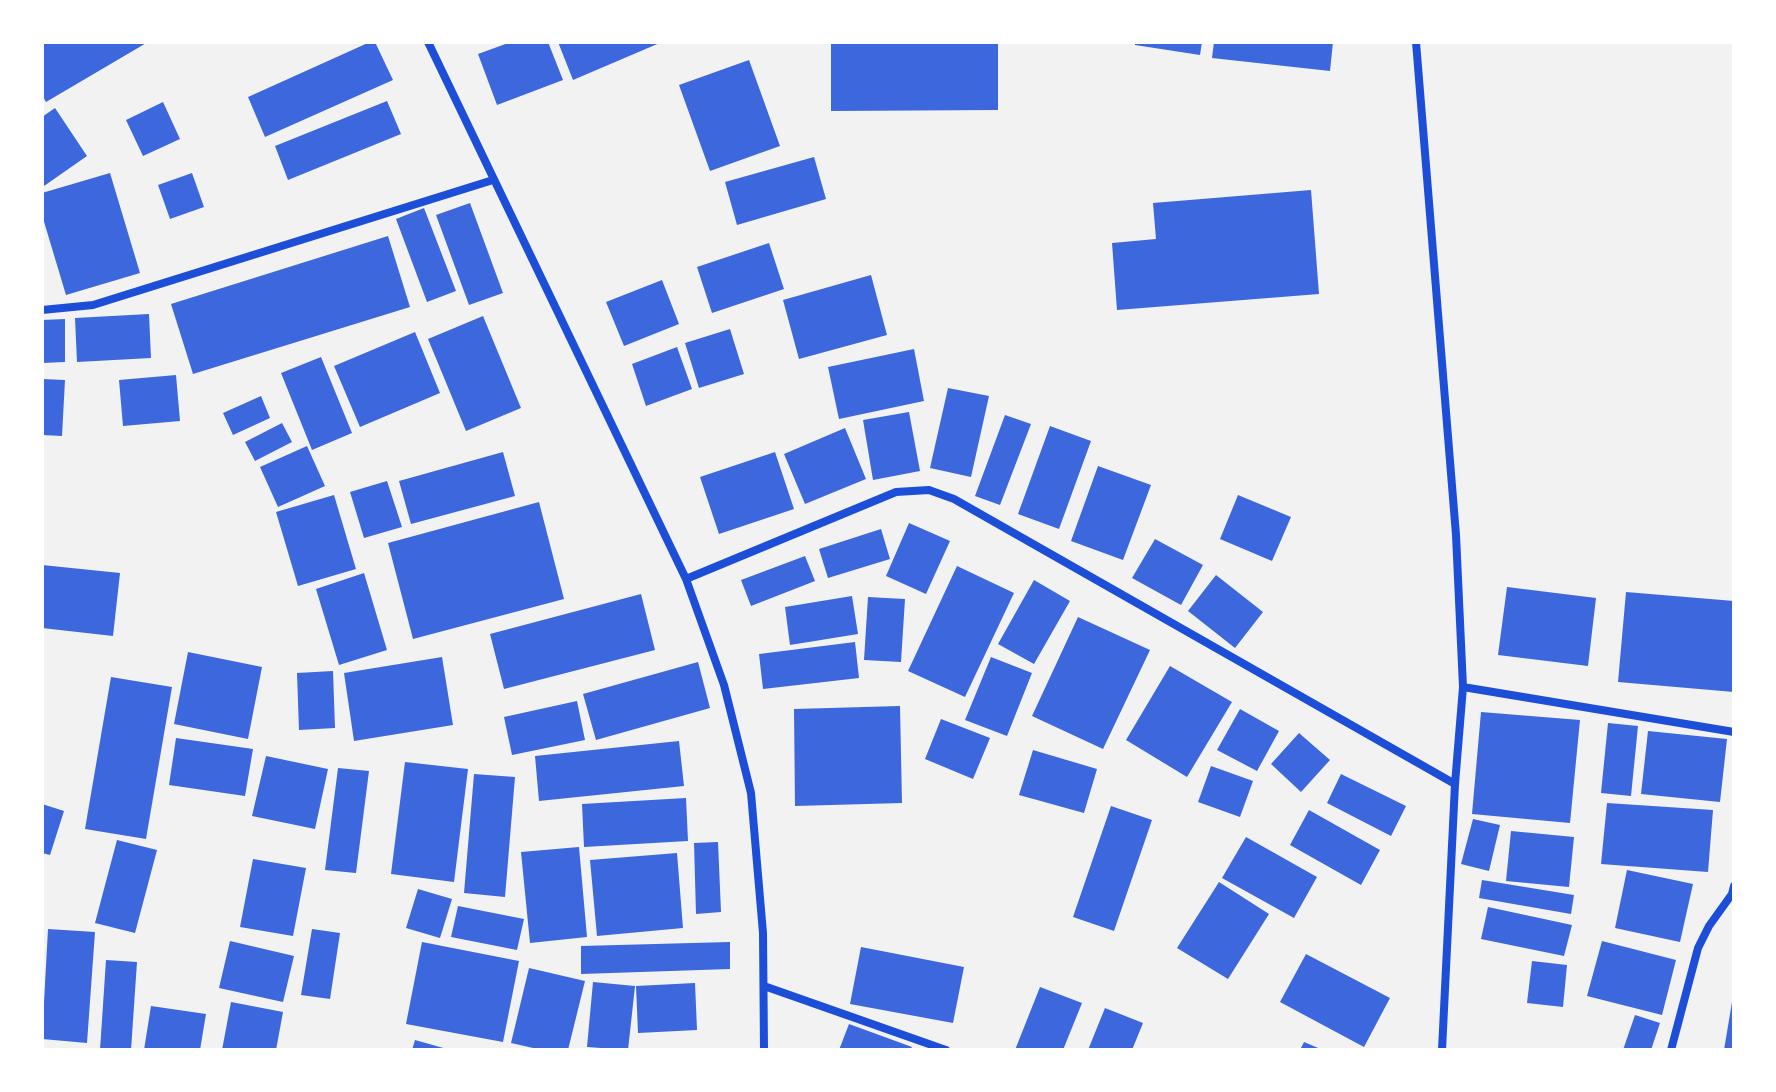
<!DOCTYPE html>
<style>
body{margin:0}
#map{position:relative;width:1776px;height:1092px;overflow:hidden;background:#f2f2f2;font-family:"Public Sans",sans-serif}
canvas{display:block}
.frame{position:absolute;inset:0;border:44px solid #fff;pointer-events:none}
</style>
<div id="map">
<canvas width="1776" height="1092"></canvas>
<div class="frame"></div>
</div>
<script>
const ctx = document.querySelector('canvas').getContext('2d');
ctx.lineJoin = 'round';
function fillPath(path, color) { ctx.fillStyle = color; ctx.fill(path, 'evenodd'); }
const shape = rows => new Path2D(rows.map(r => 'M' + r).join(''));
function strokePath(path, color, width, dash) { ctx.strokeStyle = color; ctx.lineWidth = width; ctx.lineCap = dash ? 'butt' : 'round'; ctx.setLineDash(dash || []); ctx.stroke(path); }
const building = shape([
 [42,42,148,42,46,102,42,95],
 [370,42,375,42,393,80,265,137,248,97],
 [511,42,548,42,563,80,497,105,478,54],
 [558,42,662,42,573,80],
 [831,42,998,42,998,110,831,111],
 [1135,42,1202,42,1200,55,1135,45],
 [1214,42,1333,42,1330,71,1212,58],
 [749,60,780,146,710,171,679,85],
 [387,101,401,134,288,180,275,146],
 [163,102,180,139,143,156,126,120],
 [55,108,87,156,44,186,42,117],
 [814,157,826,199,737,225,725,182],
 [110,173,140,273,66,295,42,215,42,193],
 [192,173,204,207,170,219,158,185],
 [1311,190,1319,294,1117,310,1112,243,1156,239,1153,203],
 [470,203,503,293,469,305,436,215],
 [424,208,456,291,427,302,396,219],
 [388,236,410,307,193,374,171,304],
 [769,243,784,289,712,313,697,267],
 [871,275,887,335,799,359,783,300],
 [662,280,679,324,624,346,606,302],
 [149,314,151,358,77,362,75,318],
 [483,316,521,408,466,431,428,339],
 [65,319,65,362,42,363,42,320],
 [730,329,744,374,699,388,685,343],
 [415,332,440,393,360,427,334,366],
 [677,347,692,389,646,406,632,364],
 [914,349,924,401,839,419,828,367],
 [321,357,352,433,312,450,281,373],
 [176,375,180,421,123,426,119,380],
 [42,379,65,380,62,436,42,435],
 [948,388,989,396,971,477,930,468],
 [261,396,270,418,233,435,223,413],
 [909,412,920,471,873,480,863,420],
 [1005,415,1031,424,1000,505,975,496],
 [282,423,292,442,255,461,245,442],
 [1050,426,1091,441,1059,529,1018,514],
 [845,428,866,479,805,504,784,454],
 [307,446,325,486,278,507,260,467],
 [503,452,515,496,411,524,399,481],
 [775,452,794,509,719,534,700,477],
 [1098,466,1151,485,1123,560,1071,541],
 [387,481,402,527,364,538,350,492],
 [334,495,356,569,298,586,276,512],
 [1238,495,1291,517,1272,561,1220,539],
 [539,502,564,599,413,639,388,543],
 [909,523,950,541,926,594,886,576],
 [881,529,890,559,828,578,819,549],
 [1155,539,1203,565,1181,605,1132,578],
 [805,556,815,581,751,606,741,580],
 [42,565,120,573,113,636,42,628],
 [957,566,1014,593,965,697,908,671],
 [364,573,387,650,339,665,316,589],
 [1216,575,1263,612,1235,648,1188,611],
 [1034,580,1070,601,1034,664,998,644],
 [1507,587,1596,598,1588,666,1498,655],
 [1626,592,1734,601,1734,692,1618,682],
 [641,594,655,650,504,689,490,634],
 [852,596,858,634,790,645,785,607],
 [868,597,905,599,901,662,864,660],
 [1078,617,1150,650,1103,749,1032,716],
 [855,642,859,678,763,689,759,654],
 [188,652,262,667,248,739,174,724],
 [442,657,453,725,354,741,344,673],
 [991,657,1032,673,1007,736,965,720],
 [698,662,710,708,596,740,583,694],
 [1170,666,1232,702,1187,777,1126,740],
 [333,671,335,728,299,730,297,673],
 [111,677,172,687,146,839,85,829],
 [577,701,585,740,512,755,504,717],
 [900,706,902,803,795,806,794,709],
 [1240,709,1279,731,1257,771,1217,750],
 [1481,712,1580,720,1570,823,1472,814],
 [941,719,990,738,973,779,925,759],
 [1608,723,1638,726,1631,796,1601,793],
 [1648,731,1727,739,1720,802,1641,794],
 [1299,733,1330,760,1301,792,1271,764],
 [176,738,253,749,245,796,169,785],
 [679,741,684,786,539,801,535,756],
 [1033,750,1097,769,1084,813,1019,795],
 [266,756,328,769,315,829,252,816],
 [405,762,468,769,454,882,391,874],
 [1211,766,1253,781,1240,817,1198,802],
 [338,768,369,771,356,873,325,870],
 [474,774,515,777,505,897,464,893],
 [1341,774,1406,806,1391,836,1327,803],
 [686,798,688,841,584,847,582,804],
 [1607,803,1713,810,1708,872,1601,864],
 [42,804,64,811,50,855,42,853],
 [1111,806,1152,820,1114,931,1073,917],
 [1309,810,1380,850,1361,885,1290,845],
 [1473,819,1500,825,1489,871,1461,864],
 [1511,831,1574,837,1569,887,1506,881],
 [1246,837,1317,877,1294,918,1222,878],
 [117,840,157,850,135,933,95,923],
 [718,842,721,912,696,914,694,843],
 [579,847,587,937,530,943,521,852],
 [677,853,683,928,597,936,590,860],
 [253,859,306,868,293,936,240,927],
 [1627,870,1693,884,1680,942,1615,928],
 [1482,880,1574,895,1571,914,1479,898],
 [1219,882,1269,914,1228,979,1177,948],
 [418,889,452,899,440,938,406,928],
 [458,906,524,919,517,950,451,937],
 [1488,907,1572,925,1564,956,1481,939],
 [48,929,95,932,87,1043,42,1039],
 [312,929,340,933,330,999,301,995],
 [230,941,294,956,283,1002,219,988],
 [1602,941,1676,960,1662,1015,1587,996],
 [422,942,519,961,503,1042,406,1024],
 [730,942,730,969,581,974,581,946],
 [861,947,964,967,953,1023,850,1004],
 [1306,954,1390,998,1364,1047,1280,1002],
 [106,960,137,962,131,1050,100,1050],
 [1532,961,1567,965,1563,1007,1527,1003],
 [529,968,585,981,568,1050,542,1050,511,1043],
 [593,982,635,986,628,1050,587,1047],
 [695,983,697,1030,638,1033,636,986],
 [1040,987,1082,1003,1063,1050,1015,1050],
 [231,1002,283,1012,276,1050,222,1050],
 [1732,1002,1734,1050,1724,1050],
 [151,1006,206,1014,200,1050,144,1050],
 [1105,1008,1143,1023,1132,1050,1088,1050],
 [1635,1015,1660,1023,1651,1050,1623,1050],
 [849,1024,912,1047,910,1050,839,1050],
 [415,1040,447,1049,447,1050,412,1050],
 [1304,1042,1323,1050,1300,1050]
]);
const minor = shape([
 [428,42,686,579,724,685,751,793,763,933,764,1050],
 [1416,42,1456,535,1463,687,1455,784,1442,1050],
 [42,310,93,305,493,180],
 [686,579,896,492,929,490,954,499,1455,784],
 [1463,687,1734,732],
 [764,986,946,1050],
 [1671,1050,1698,948,1709,926,1732,894,1734,886]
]);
fillPath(building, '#3d67dc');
strokePath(minor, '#1d4ed8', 8);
</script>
